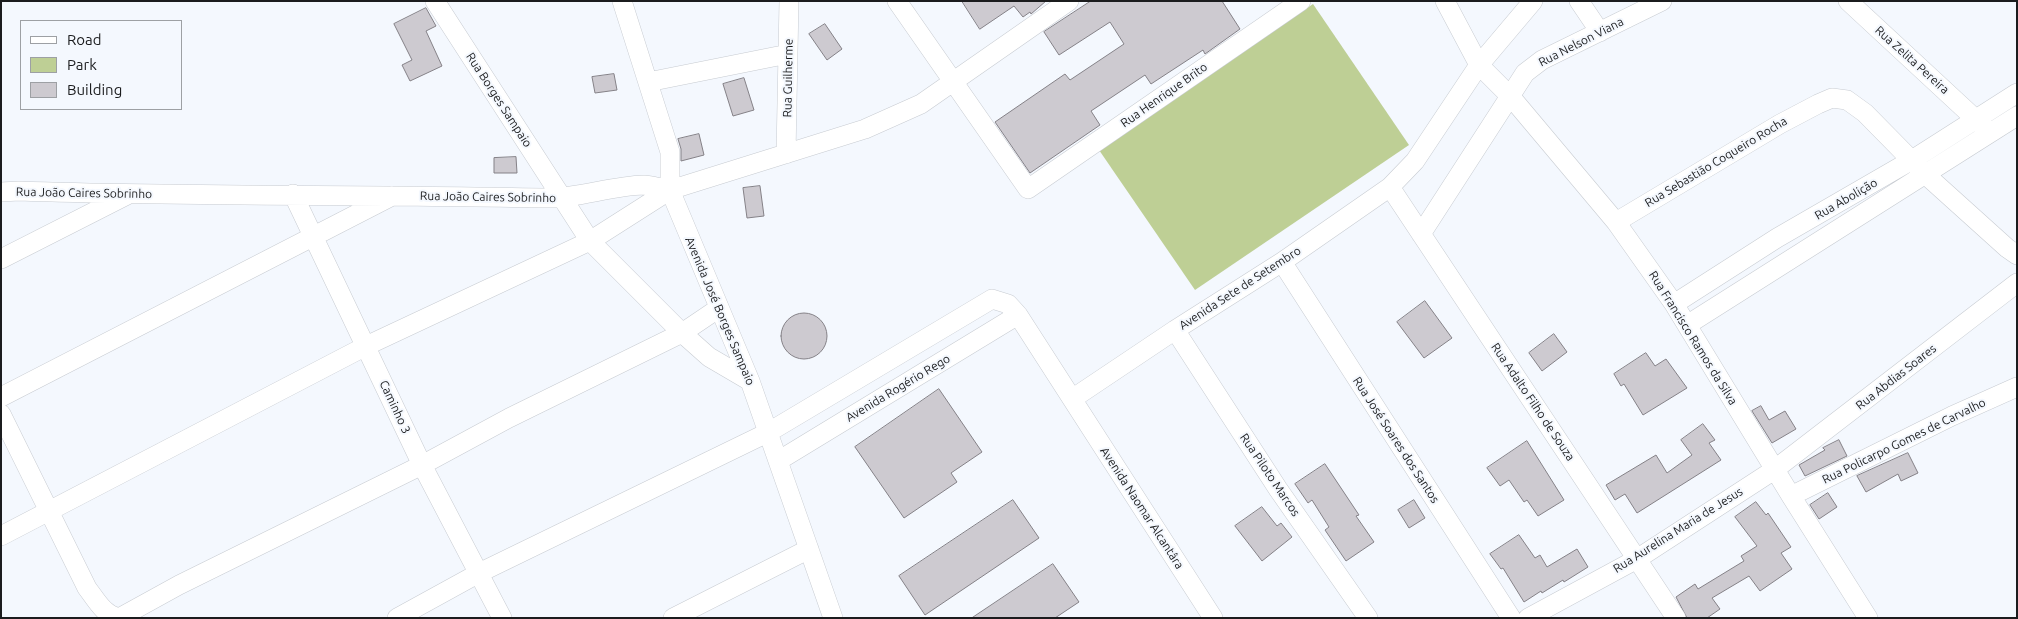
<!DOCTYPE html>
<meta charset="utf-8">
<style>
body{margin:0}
#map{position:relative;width:2018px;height:619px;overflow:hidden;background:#f4f8fe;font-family:Ubuntu,sans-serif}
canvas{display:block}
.frame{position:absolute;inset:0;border:2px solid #1b1c1e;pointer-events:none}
.legend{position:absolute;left:20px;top:20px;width:162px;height:90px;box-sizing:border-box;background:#f4f8fe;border:1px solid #9da0a4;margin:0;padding:6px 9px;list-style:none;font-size:15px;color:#1b1c1e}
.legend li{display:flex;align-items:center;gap:10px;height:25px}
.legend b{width:25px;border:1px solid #9da0a4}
</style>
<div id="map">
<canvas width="2018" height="619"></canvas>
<div class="frame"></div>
<ul class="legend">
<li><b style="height:6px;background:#fff"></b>Road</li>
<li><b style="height:14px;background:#becf95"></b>Park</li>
<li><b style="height:14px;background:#cdcad0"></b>Building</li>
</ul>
</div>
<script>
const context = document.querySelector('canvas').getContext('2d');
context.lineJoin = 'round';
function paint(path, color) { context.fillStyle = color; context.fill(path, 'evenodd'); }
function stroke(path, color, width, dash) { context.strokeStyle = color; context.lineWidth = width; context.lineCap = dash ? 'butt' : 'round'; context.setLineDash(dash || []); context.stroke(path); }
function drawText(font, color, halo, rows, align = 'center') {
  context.font = font + ' Ubuntu,sans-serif'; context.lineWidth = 4; context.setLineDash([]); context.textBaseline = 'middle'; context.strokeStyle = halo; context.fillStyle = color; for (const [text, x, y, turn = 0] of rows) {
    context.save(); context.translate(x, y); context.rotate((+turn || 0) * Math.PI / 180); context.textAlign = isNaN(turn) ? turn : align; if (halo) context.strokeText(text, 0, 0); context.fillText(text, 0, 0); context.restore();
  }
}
const green = new Path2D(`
 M1313,4L1409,145L1195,290L1099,150Z`);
const building = new Path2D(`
 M962,1H1046L1031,14L1030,12L1023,17L1014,6L980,29Z
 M1091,1H1222L1240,29L1205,54L1203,50L1151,84L1145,75L1091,111L1100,125L1030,173L995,122L1065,74L1070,80L1124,44L1110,22L1059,55L1044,32Z
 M426,8L436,26L426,31L442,66L410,81L402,65L412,60L394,24Z
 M825,24L842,49L827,60L809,34Z
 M614,74L617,90L595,93L592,77Z
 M744,78L754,110L733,116L723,84Z
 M699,134L704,155L681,161V149L678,139Z
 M516,157L517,173H494V158Z
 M760,186L764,216L747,218L743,188Z
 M1425,301L1452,338L1424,358L1397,322Z
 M781 336a23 23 0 1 1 46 0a23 23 0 1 1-46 0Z
 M1554,334L1567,352L1542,371L1529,353Z
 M1646,353L1655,366L1666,359L1687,388L1643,415L1624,384L1621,386L1614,374Z
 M939,389L982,452L951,473L957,482L904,518L855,447Z
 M1761,406L1769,420L1785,411L1796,429L1772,443L1752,411Z
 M1703,424L1715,440L1709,443L1721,460L1637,513L1625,494L1615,500L1606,485L1656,455L1667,473L1692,455L1681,440Z
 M1839,440L1847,456L1805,476L1799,465L1825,450L1823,448Z
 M1527,441L1564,500L1538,516L1527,500L1524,502L1509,480L1500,486L1487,468Z
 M1908,453L1918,473L1901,481L1898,474L1866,492L1857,476Z
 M1325,464L1359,515L1356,516L1374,542L1346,561L1325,530L1329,527L1312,500L1308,503L1295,484Z
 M1828,493L1837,507L1819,519L1810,505Z
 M1013,500L1039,538L925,615L899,576Z
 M1414,500L1425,518L1409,528L1398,510Z
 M1756,502L1766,515L1768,513L1791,547L1781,553L1792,569L1760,591L1749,576L1712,598L1720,609L1707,618H1687L1676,597L1695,584L1698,589L1744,561L1741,556L1757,546L1735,517Z
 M1262,507L1277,526L1281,523L1292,537L1262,561L1235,526Z
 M1519,535L1535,558L1540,555L1547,567L1577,549L1588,567L1564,582L1563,580L1542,593L1541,591L1524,602L1503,568L1501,569L1490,554Z
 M1053,564L1079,602L1055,618H972Z`);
const street = new Path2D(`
 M435,1L590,241L682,333L709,357L750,381
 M622,1L670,152V190L750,381L833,618
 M897,1L1028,189L1301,1
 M1445,1L1479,65L1511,97L1616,222L1674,304L1791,496L1868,618
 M1579,1L1600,32
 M1848,1L1984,127
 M648,82L788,54
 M786,154L789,1
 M1390,187L1676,618
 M1,192L19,191C194,197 368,194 543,198C577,199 609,186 644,185C652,185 661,189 670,190L865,129L921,104L1069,1
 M293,194L422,465L502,618
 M1616,222L1780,124L1818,104L1832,98L1847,100L1865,113L1926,175L2007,248L2017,255
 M1421,234L1525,73L1542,60L1662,1
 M1,259L127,195
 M1282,262L1511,618
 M1674,304L1777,238L1912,160L2017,93
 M1687,325L2017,116
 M1175,330L1278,489L1368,618
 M1,397L392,196
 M1072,399L1175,330L1282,262L1390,187L1415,161L1479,65L1533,1
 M1,414L87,588C97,601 103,614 119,618L179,585L422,465L509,418L682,333L719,308
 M778,461L1018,315
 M1791,496L1952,416L2017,387
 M1,536L366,346L590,241L670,190
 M397,618L479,573L769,432L992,299L1008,304L1018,315L1213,618
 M673,618L809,549
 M1528,618L1637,559L1774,470L2017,283`);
const streetNames = [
 ["Rua Nelson Viana",1581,42,-27],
 ["Rua Zelita Pereira",1912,60,42],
 ["Rua Guilherme",788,78,-89],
 ["Rua Henrique Brito",1164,95,-35],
 ["Rua Borges Sampaio",499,100,57],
 ["Rua Sebastião Coqueiro Rocha",1716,162,-31],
 ["Rua João Caires Sobrinho",84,193,1],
 ["Rua João Caires Sobrinho",488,197,1],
 ["Rua Abolição",1846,199,-30],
 ["Avenida Sete de Setembro",1240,288,-33],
 ["Avenida José Borges Sampaio",720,311,67],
 ["Rua Francisco Ramos da Silva",1693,338,58],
 ["Rua Abdias Soares",1896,377,-38],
 ["Avenida Rogério Rego",898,388,-31],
 ["Rua Adalto Filho de Souza",1533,402,56],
 ["Caminho 3",395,407,65],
 ["Rua José Soares dos Santos",1396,440,57],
 ["Rua Policarpo Gomes de Carvalho",1904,441,-26],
 ["Rua Piloto Marcos",1270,475,56],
 ["Avenida Naomar Alcantâra",1142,508,57],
 ["Rua Aurelina Maria de Jesus",1678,530,-32]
];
paint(green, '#becf95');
paint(building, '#cdcad0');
stroke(building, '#848187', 1);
stroke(street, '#c7cbd1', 20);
stroke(street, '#fff', 19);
drawText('12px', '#1b1c1e', '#f4f8fe', streetNames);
</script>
